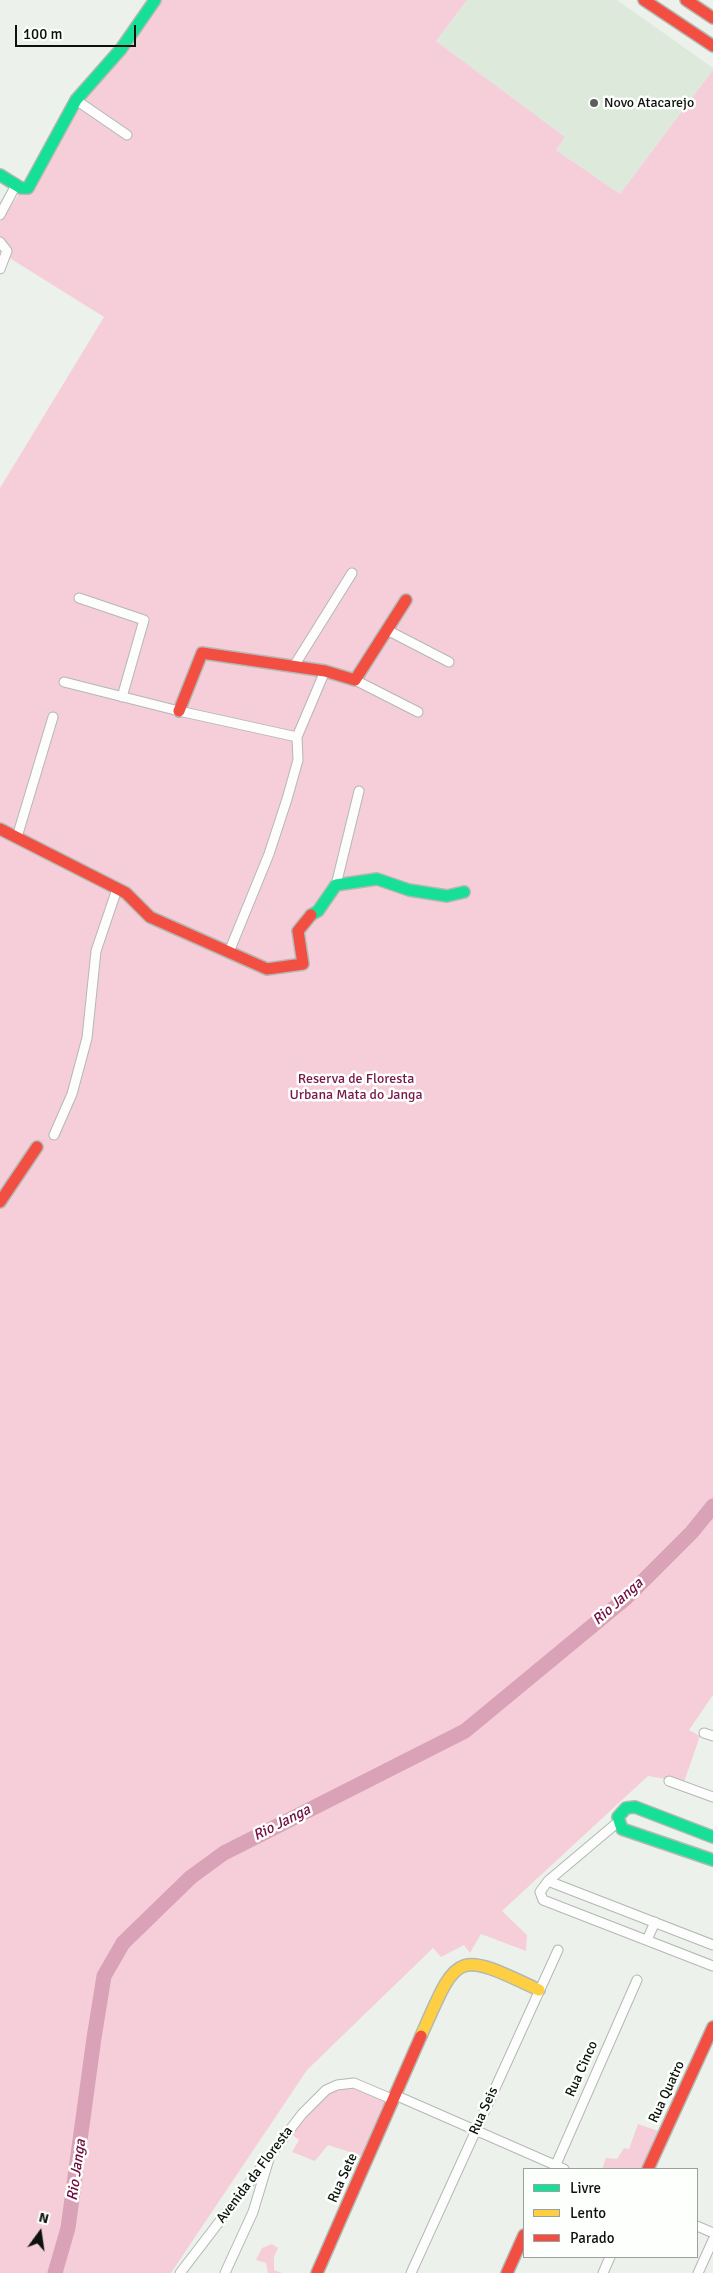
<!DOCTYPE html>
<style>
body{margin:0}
#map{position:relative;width:713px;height:2273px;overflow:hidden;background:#ecf2eb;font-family:Signika,sans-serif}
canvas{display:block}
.legend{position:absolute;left:523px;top:2168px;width:175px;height:90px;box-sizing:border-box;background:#fcfffc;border:1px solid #9da09c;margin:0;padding:6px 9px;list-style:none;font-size:15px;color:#0e120d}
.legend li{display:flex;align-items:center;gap:10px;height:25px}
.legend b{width:25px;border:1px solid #9da09c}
.north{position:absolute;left:15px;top:2208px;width:50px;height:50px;-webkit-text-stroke:4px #fcfffc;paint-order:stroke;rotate:14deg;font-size:14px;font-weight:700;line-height:20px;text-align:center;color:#0e120d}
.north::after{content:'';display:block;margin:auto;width:18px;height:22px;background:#0e120d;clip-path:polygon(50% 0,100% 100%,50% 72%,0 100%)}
.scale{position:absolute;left:15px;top:25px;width:121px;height:22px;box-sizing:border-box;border:2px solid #0e120d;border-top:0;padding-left:6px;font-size:15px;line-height:18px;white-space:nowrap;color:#0e120d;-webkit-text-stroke:4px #fcfffc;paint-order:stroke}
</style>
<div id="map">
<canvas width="713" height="2273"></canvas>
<ul class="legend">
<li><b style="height:6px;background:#16e098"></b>Livre</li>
<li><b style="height:6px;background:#ffcf43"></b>Lento</li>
<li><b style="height:6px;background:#f24e42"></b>Parado</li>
</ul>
<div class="north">N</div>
<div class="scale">100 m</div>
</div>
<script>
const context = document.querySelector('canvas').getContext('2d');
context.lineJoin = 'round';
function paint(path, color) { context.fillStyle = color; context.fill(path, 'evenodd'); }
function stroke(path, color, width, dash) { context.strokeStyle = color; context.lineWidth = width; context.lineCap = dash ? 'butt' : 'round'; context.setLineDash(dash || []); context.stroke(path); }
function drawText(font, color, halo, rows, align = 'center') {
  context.font = font + ' Signika,sans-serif'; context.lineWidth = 5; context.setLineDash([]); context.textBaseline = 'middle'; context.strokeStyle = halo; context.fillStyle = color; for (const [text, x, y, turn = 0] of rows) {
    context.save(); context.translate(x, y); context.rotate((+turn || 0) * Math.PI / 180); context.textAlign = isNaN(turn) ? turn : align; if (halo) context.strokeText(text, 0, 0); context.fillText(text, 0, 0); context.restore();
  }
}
const built = new Path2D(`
 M467,0H617L713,68V70L620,194L556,150L565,137L436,41Z`);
const green = new Path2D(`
 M161,0H467L436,41L565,137L556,150L620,194L713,70V1695L689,1730L700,1736L684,1782L648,1776L502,1911L527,1935L526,1951L481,1934L470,1953L464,1945L441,1957L433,1948L307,2070L171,2273H0V488L104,317L0,252V222L77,107Z
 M351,2087L388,2102L362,2156L328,2145L315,2161L292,2152L299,2140L291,2134C308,2112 320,2090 351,2087Z
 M638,2124L661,2132L643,2169H602L606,2158L617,2159L624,2148L629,2149Z
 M272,2244L278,2248L274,2257V2270L282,2273H268L266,2263L256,2260L262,2248Z`);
const river = new Path2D(`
 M55,2273L68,2228L94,2038L104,1976L123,1943L191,1877L224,1853L465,1731L626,1598L692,1532L713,1506`);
const street = new Path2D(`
 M76,100L127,135
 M0,215L16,185
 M0,242L7,251L0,269
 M79,598L144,620L122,697
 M387,630L449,662
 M294,666L352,573
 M355,680L418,712
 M64,682L179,711L297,737
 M17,837L53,717
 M336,885L359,791
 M229,952L269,854L287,799L298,760L297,737L325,671
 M54,1135L72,1094L87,1038L96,951L117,889
 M704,1733L713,1736
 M669,1781L713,1797
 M618,1822L548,1881L540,1892L543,1900L713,1966
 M548,1881L713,1945
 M647,1940L655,1922
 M395,2095L564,2169
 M554,2169L637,1980
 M697,2226L713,2233
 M180,2273L302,2114L326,2090L337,2085L354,2083L394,2100
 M225,2273L253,2212L269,2159
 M411,2273L558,1950
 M603,2273L610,2257
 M698,2273L713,2240`);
const fast = new Path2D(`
 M0,175L21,188H28L76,100L121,49L155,0
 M311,915L318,911L336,885L377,879L409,890L447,896L464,892
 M713,1837L635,1807L626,1808L618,1817L622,1829L713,1860`);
const slow = new Path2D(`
 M421,2036C458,1952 455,1950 539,1990`);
const jam = new Path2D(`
 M644,0L713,46
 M686,0L713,18
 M179,711L202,653L325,671L355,680L406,600
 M0,829L126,893L150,917L267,969L303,964L298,931L311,915
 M0,1202L37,1147
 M648,2169L713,2027
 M317,2273L421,2036
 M507,2273L524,2235`);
const markers = [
 [594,103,5,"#5c605b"]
];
const poiNames = [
 ["Novo Atacarejo",604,103]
];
const parkNames = [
 ["Reserva de Floresta",356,1079],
 ["Urbana Mata do Janga",356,1095]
];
const streetNames = [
 ["Rua Cinco",582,2069,-66],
 ["Rua Quatro",667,2092,-65],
 ["Rua Seis",484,2111,-66],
 ["Avenida da Floresta",255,2175,-53],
 ["Rua Sete",343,2178,-66]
];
const waterNames = [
 ["Rio Janga",618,1602,-42],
 ["Rio Janga",282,1823,-27],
 ["Rio Janga",77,2170,-82]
];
paint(built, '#dde9db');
paint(green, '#f5ceda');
stroke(river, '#daa2b6', 15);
stroke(street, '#b3b8b3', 11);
stroke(fast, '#b3b8b3', 14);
stroke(slow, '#b3b8b3', 14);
stroke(jam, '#b3b8b3', 14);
stroke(street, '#fcfdfc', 9);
stroke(fast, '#16e098', 11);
stroke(slow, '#ffcf43', 11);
stroke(jam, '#f24e42', 11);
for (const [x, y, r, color] of markers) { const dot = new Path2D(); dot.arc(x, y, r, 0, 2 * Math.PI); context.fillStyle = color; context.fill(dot); stroke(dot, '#fcfffc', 2); }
drawText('14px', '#0e120d', '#fcfffc', poiNames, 'left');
drawText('14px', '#7a1649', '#fcfffc', parkNames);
drawText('14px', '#0e120d', '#fcfffc', streetNames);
drawText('italic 15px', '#730d44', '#fcfffc', waterNames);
</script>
